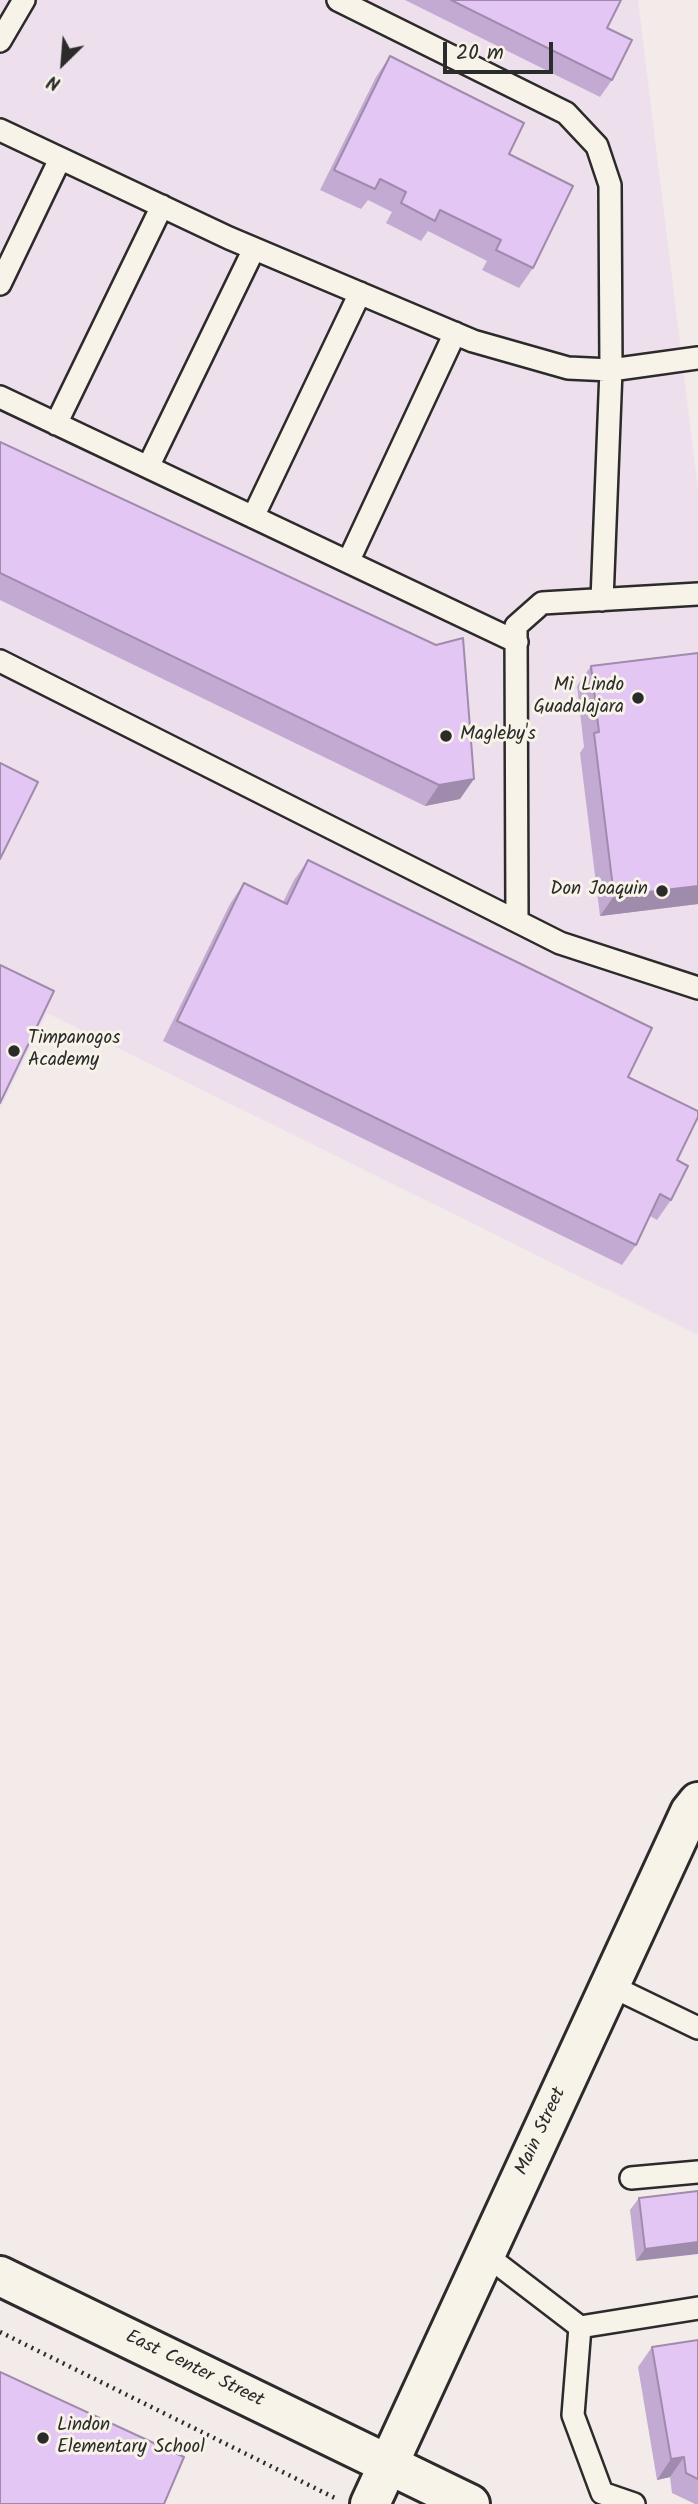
<!DOCTYPE html>
<style>
body{margin:0}
#map{position:relative;width:698px;height:2504px;overflow:hidden;background:#f3eaea;font-family:Kalam,sans-serif}
canvas{display:block}
.north{position:absolute;left:28px;top:28px;width:70px;height:70px;-webkit-text-stroke:5px #f7f3e8;paint-order:stroke;rotate:205deg;font-size:19px;font-weight:700;line-height:28px;text-align:center;color:#2b2b2b}
.north::after{content:'';display:block;margin:auto;width:24px;height:32px;background:#2b2b2b;clip-path:polygon(50% 0,100% 100%,50% 72%,0 100%)}
.scale{position:absolute;left:443px;top:42px;width:110px;height:32px;box-sizing:border-box;border:4px solid #2b2b2b;border-top:0;padding-left:9px;font-size:21px;line-height:24px;white-space:nowrap;color:#2b2b2b;-webkit-text-stroke:5px #f7f3e8;paint-order:stroke}
</style>
<div id="map">
<canvas width="698" height="2504"></canvas>
<div class="north">N</div>
<div class="scale">20 m</div>
</div>
<script>
const context = document.querySelector('canvas').getContext('2d');
context.lineJoin = 'round';
function paint(path, color) { context.fillStyle = color; context.fill(path, 'evenodd'); }
function stroke(path, color, width, dash) { context.strokeStyle = color; context.lineWidth = width; context.lineCap = dash ? 'butt' : 'round'; context.setLineDash(dash || []); context.stroke(path); }
function drawText(font, color, halo, rows, align = 'center') {
  context.font = font + ' Kalam,sans-serif'; context.lineWidth = 6; context.setLineDash([]); context.textBaseline = 'middle'; context.strokeStyle = halo; context.fillStyle = color; for (const [text, x, y, turn = 0] of rows) {
    context.save(); context.translate(x, y); context.rotate((+turn || 0) * Math.PI / 180); context.textAlign = isNaN(turn) ? turn : align; if (halo) context.strokeText(text, 0, 0); context.fillText(text, 0, 0); context.restore();
  }
}
const built = new Path2D(`
 M0,0H638L698,490V1335L47,1013L0,1109Z`);
const path = new Path2D(`
 M0,2332L335,2498`);
const lane = new Path2D(`
 M338,0L566,113L597,146L610,185L611,370L698,358
 M0,41L24,0
 M0,130L229,238L473,341L568,368L611,370L602,600
 M0,284L60,159
 M0,397L517,642
 M56,424L162,206
 M148,467L254,249
 M253,517L360,293
 M348,562L455,333
 M0,661L560,943L698,988
 M517,920L516,626L542,603L698,594
 M609,1985L698,2028
 M631,2178L698,2172
 M486,2255L580,2327L698,2308
 M580,2327L573,2415L602,2493L634,2504`);
const secondary = new Path2D(`
 M0,2276L470,2504
 M370,2504L690,1812L698,1802`);
const wall = new Path2D(`
 M405,0H621L607,28L612,80L600,97Z
 M390,56L509,154L533,268L519,288L482,270L487,261L428,231L421,241L386,223L392,212L368,200L361,209L320,190L376,77Z
 M0,442L460,799L425,806L0,600Z
 M698,653V904L600,916L580,753L584,747L577,686L591,666Z
 M308,860L628,1077L677,1160L671,1200L657,1220L650,1216L636,1245L622,1265L163,1041L230,904L244,883L283,902L294,880Z
 M698,2191L636,2261L630,2210L639,2198Z
 M698,2340V2504H695L672,2493L670,2477L657,2480L638,2367L652,2347Z`);
const shadedWall = new Path2D(`
 M474,779L460,799L425,806L439,785Z
 M698,886V904L600,916L614,896Z
 M698,2242V2254L636,2261L645,2249Z
 M684,2457L670,2477L657,2480L671,2459Z`);
const building = new Path2D(`
 M451,0H621L607,28L632,40L612,80Z
 M390,56L524,123L509,154L573,186L533,268L496,250L501,240L440,210L435,221L401,203L406,192L380,179L375,189L334,170Z
 M0,442L436,645L463,638L474,779L439,785L0,573Z
 M698,653V886L614,896L594,733L599,732L591,666Z
 M0,763L38,782L0,859Z
 M308,860L652,1028L628,1077L698,1111V1117L677,1160L688,1166L671,1200L660,1194L636,1245L177,1021L244,883L287,904Z
 M0,965L54,991L0,1103Z
 M698,2191V2242L645,2249L639,2198Z
 M698,2340V2479L686,2473L684,2457L671,2459L652,2347Z
 M0,2372L184,2457L164,2504H0Z`);
const markers = [
 [638,698,7,"#2b2b2b"],
 [446,736,7,"#2b2b2b"],
 [662,891,7,"#2b2b2b"],
 [14,1051,7,"#2b2b2b"],
 [43,2438,7,"#2b2b2b"]
];
const poiNames = [
 ["Mi Lindo",624,687,"right"],
 ["Guadalajara",624,709,"right"],
 ["Magleby's",460,736],
 ["Don Joaquin",648,891,"right"],
 ["Timpanogos",28,1040],
 ["Academy",28,1062],
 ["Lindon",57,2427],
 ["Elementary School",57,2449]
];
const streetNames = [
 ["Main Street",542,2132,-65],
 ["East Center Street",194,2370,26]
];
paint(built, '#eedfed');
stroke(lane, '#2b2b2b', 26);
stroke(secondary, '#2b2b2b', 44);
stroke(path, '#2b2b2b', 4.5, [2, 5]);
stroke(lane, '#f7f3e8', 21);
stroke(secondary, '#f7f3e8', 38);
paint(wall, '#c3aad2');
paint(shadedWall, '#9f8bab');
paint(building, '#e3c6f4');
stroke(building, '#9f8bab', 2);
for (const [x, y, r, color] of markers) { const dot = new Path2D(); dot.arc(x, y, r, 0, 2 * Math.PI); context.fillStyle = color; context.fill(dot); stroke(dot, '#f7f3e8', 2.5); }
drawText('19px', '#2b2b2b', '#f7f3e8', poiNames, 'left');
drawText('19px', '#2b2b2b', '#f7f3e8', streetNames);
</script>
